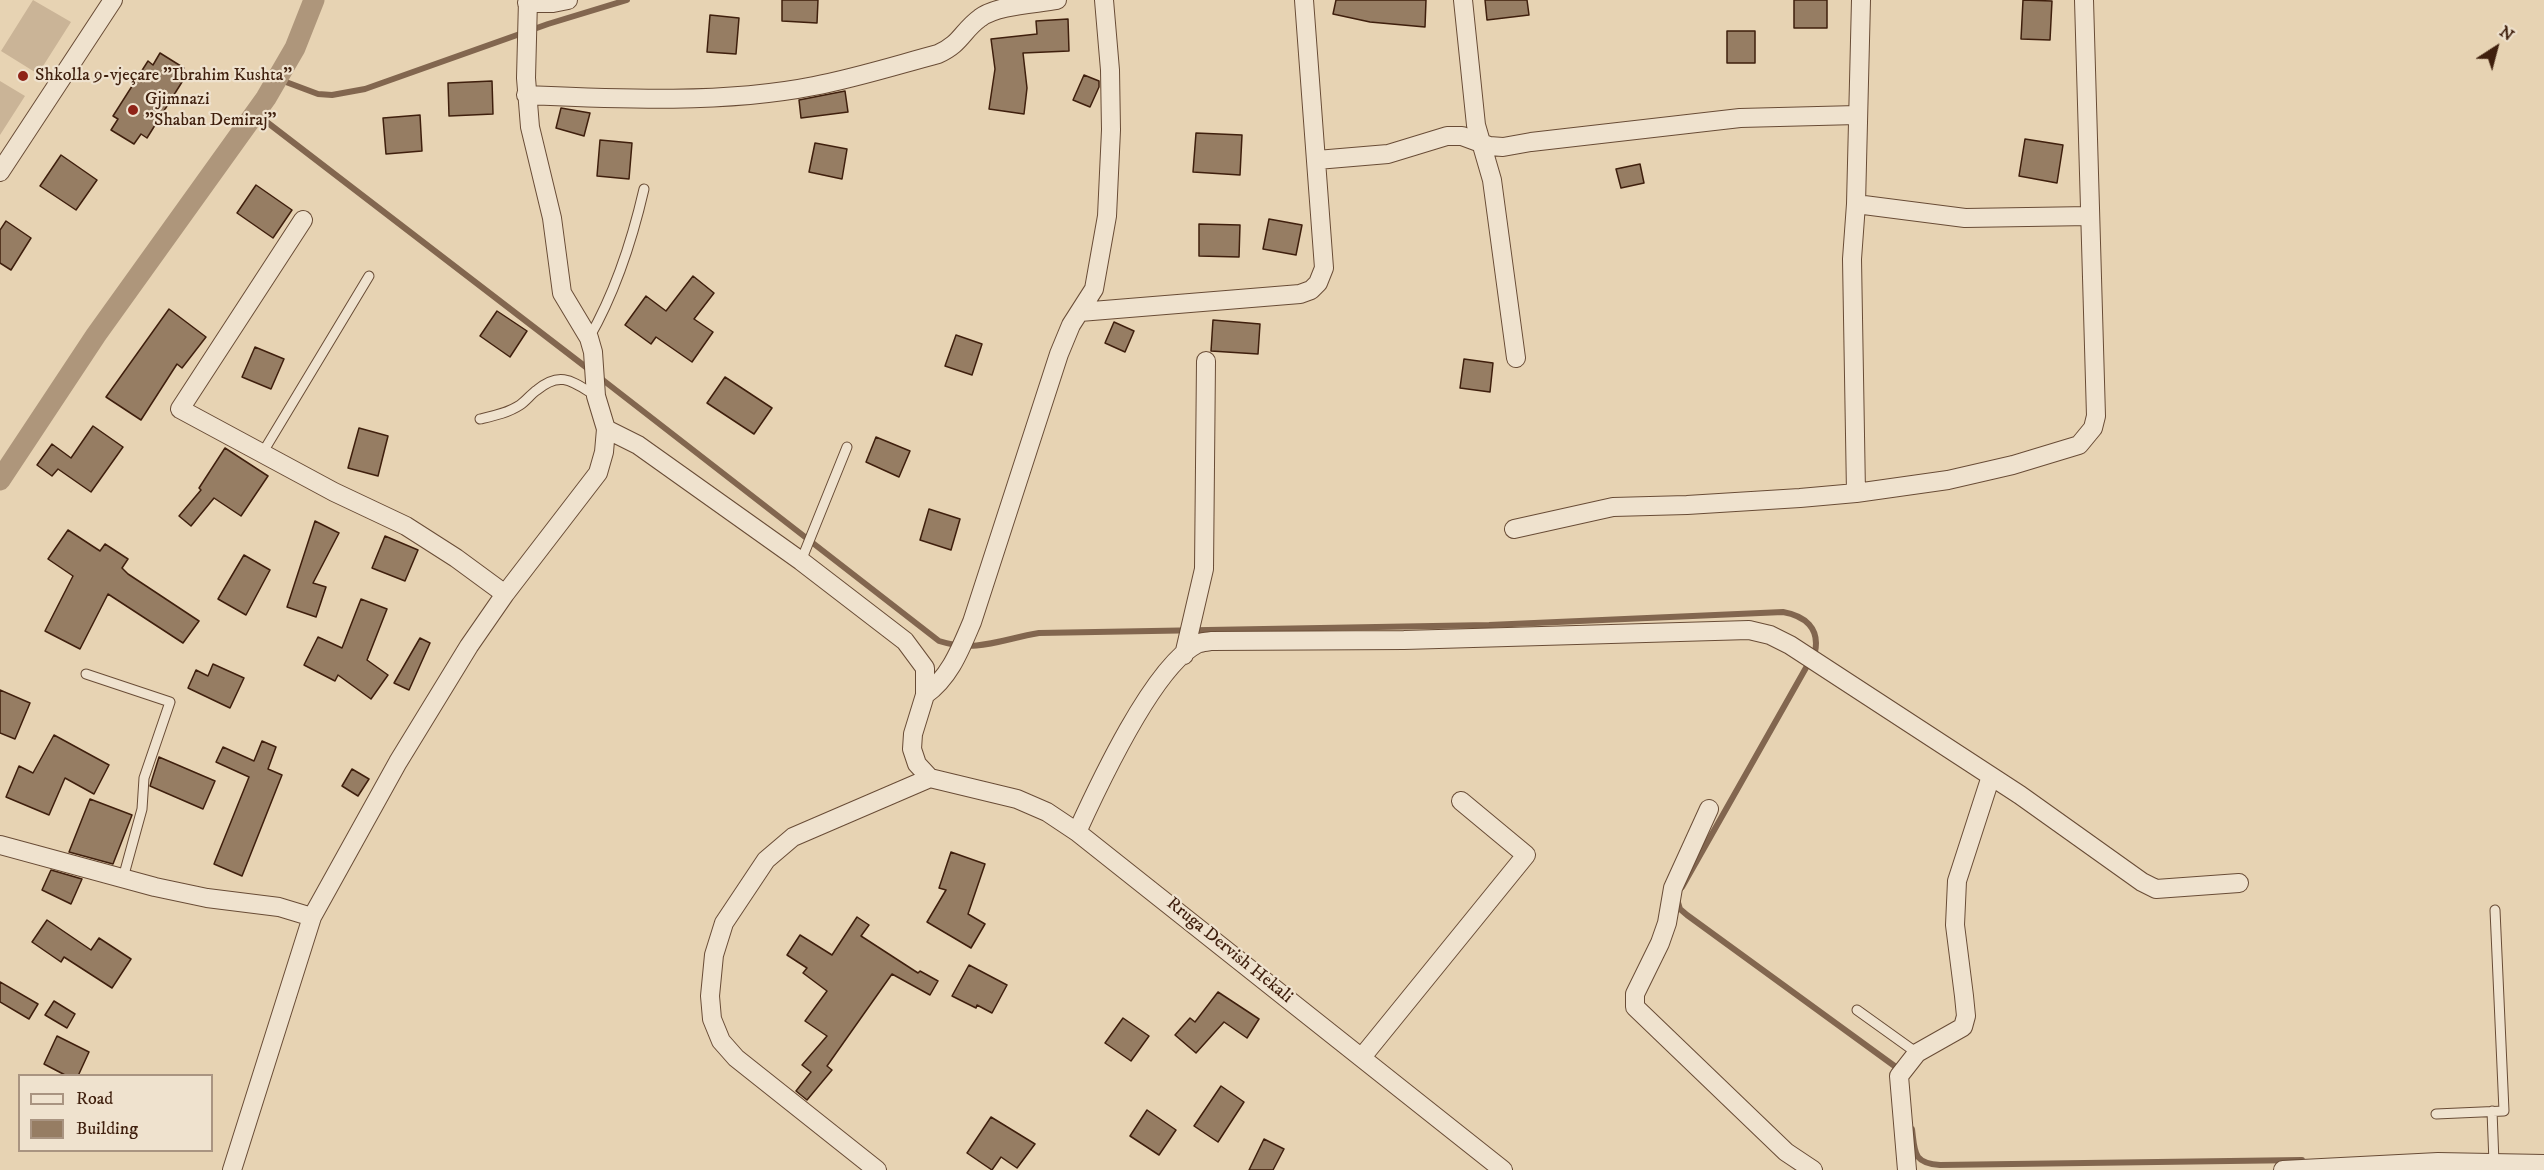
<!DOCTYPE html>
<meta charset="utf-8">
<style>
body{margin:0}
#map{position:relative;width:2544px;height:1170px;overflow:hidden;background:#e7d3b3;font-family:"IM FELL DW Pica",serif}
canvas{display:block}
.legend{position:absolute;left:18px;top:1074px;width:195px;height:78px;box-sizing:border-box;background:#efe2ce;border:2px solid #a99481;margin:0;padding:8px 10px;list-style:none;font-size:18px;color:#3f1f0d}
.legend li{display:flex;align-items:center;gap:12px;height:30px}
.legend b{width:30px;border:2px solid #a99481}
.north{position:absolute;left:2466px;top:18px;width:60px;height:60px;-webkit-text-stroke:4px #efe2ce;paint-order:stroke;rotate:36deg;font-size:16px;font-weight:700;line-height:24px;text-align:center;color:#3f1f0d}
.north::after{content:'';display:block;margin:auto;width:21px;height:27px;background:#3f1f0d;clip-path:polygon(50% 0,100% 100%,50% 72%,0 100%)}
</style>
<div id="map">
<canvas width="2544" height="1170"></canvas>
<ul class="legend">
<li><b style="height:8px;background:#efe2ce"></b>Road</li>
<li><b style="height:16px;background:#967d63"></b>Building</li>
</ul>
<div class="north">N</div>
</div>
<script>
const context = document.querySelector('canvas').getContext('2d');
context.lineJoin = 'round';
function paint(path, color) { context.fillStyle = color; context.fill(path, 'evenodd'); }
function stroke(path, color, width, dash) { context.strokeStyle = color; context.lineWidth = width; context.lineCap = dash ? 'butt' : 'round'; context.setLineDash(dash || []); context.stroke(path); }
function drawText(font, color, halo, rows, align = 'center') {
  context.font = font + ' "IM FELL DW Pica",serif'; context.lineWidth = 4.5; context.setLineDash([]); context.textBaseline = 'middle'; context.strokeStyle = halo; context.fillStyle = color; for (const [text, x, y, turn = 0] of rows) {
    context.save(); context.translate(x, y); context.rotate((+turn || 0) * Math.PI / 180); context.textAlign = isNaN(turn) ? turn : align; if (halo) context.strokeText(text, 0, 0); context.fillText(text, 0, 0); context.restore();
  }
}
const green = new Path2D(`
 M33,0L71,22L38,74L1,51Z
 M0,81L25,96L0,135Z`);
const stream = new Path2D(`
 M278,79L318,94L332,95L365,89L548,24L627,0
 M255,113L591,371
 M599,377L939,641C977,653 1002,639 1039,633L1489,625L1783,612C1805,616 1820,628 1815,652
 M1682,887L1807,666
 M1677,899L1680,909L1687,915L1900,1070
 M1912,1129C1915,1153 1913,1163 1940,1165L2302,1160`);
const canal = new Path2D(`
 M0,480L96,335L266,98L295,48L314,0`);
const building = new Path2D(`
 M782,0H818L817,23L782,21Z
 M1336,0H1426L1425,27L1370,22L1333,14Z
 M1485,0H1527L1529,15L1487,20Z
 M1794,0H1827V28H1794Z
 M2023,0L2052,1L2050,40L2021,39Z
 M710,15L739,18L736,54L707,52Z
 M1068,19L1069,51L1023,53L1027,88L1024,114L989,109L995,69L991,39L1037,34L1036,21Z
 M1727,31H1755V63H1727Z
 M160,53L184,68L177,79L182,82L147,138L141,134L134,144L111,130L118,119L113,116L148,61L153,65Z
 M1084,75L1099,81V87L1090,107L1073,100Z
 M492,81L493,114L449,116L448,83Z
 M845,91L848,112L801,118L799,100Z
 M561,108L590,113L584,136L556,128Z
 M420,115L422,151L386,154L383,118Z
 M1196,133L1242,135L1240,175L1193,172Z
 M2025,139L2063,145L2057,183L2019,176Z
 M600,140L632,143L629,179L597,176Z
 M815,143L847,149L842,179L809,172Z
 M61,155L97,180L76,210L40,186Z
 M1640,164L1644,183L1621,188L1616,169Z
 M256,185L292,210L273,238L237,213Z
 M1269,219L1302,225L1296,255L1263,249Z
 M6,221L31,238L11,270L0,263V230Z
 M1199,224L1240,225L1239,257L1199,256Z
 M693,276L714,293L694,319L713,332L692,362L656,337L651,344L625,325L646,296L666,311Z
 M169,309L206,337L182,368L177,364L141,420L106,397Z
 M497,311L527,331L510,357L480,336Z
 M1213,320L1260,324L1258,354L1211,351Z
 M1114,322L1134,331L1125,352L1105,343Z
 M956,335L982,344L972,375L945,366Z
 M255,347L284,359L271,389L242,377Z
 M1464,359L1493,363L1490,392L1460,388Z
 M725,377L772,408L754,434L707,403Z
 M93,426L123,447L91,492L58,469L52,476L37,465L52,444L71,458Z
 M359,428L388,436L378,476L348,468Z
 M876,437L910,451L899,477L866,462Z
 M225,448L268,476L241,516L214,498L191,526L179,516L201,490L199,488Z
 M929,509L960,519L951,550L920,540Z
 M315,521L339,533L313,583L326,587L316,617L287,607Z
 M68,530L100,551L105,544L128,559L122,568L128,574L199,621L183,643L108,594L80,649L45,631L73,576L48,559Z
 M385,536L418,550L405,581L372,568Z
 M244,555L270,570L246,615L218,599Z
 M361,599L387,609L367,660L388,675L371,699L338,675L335,681L304,665L318,637L342,648Z
 M420,638L430,643L409,690L394,683Z
 M213,664L244,678L230,708L188,688L196,670L208,676Z
 M0,690L30,703L15,739L0,733Z
 M54,735L109,765L94,794L65,778L49,815L6,797L19,766L33,773Z
 M262,741L276,747L268,769L282,775L242,876L214,864L249,777L216,762L223,747L254,761Z
 M159,757L215,781L203,809L150,786Z
 M352,769L369,779L358,796L342,786Z
 M90,799L132,815L113,864L69,852Z
 M951,852L985,864L968,914L985,924L971,948L927,922L946,890L939,888Z
 M51,870L82,879L71,904L42,890Z
 M857,917L869,925L861,936L918,973L920,971L938,981L930,995L892,974L827,1066L832,1070L807,1100L796,1091L811,1072L802,1065L827,1036L805,1021L827,991L803,973L807,968L787,955L800,935L832,955Z
 M47,920L91,950L99,938L131,959L112,988L64,957L61,962L32,942Z
 M969,965L1007,985L992,1013L977,1005L976,1008L952,996Z
 M0,982L38,1004L29,1019L0,1002Z
 M1218,992L1259,1019L1247,1038L1224,1022L1196,1053L1175,1035L1190,1018L1195,1022Z
 M54,1001L75,1014L67,1028L45,1015Z
 M1123,1018L1149,1036L1131,1061L1105,1043Z
 M57,1036L89,1052L78,1076H67L44,1064Z
 M1221,1086L1244,1102L1218,1142L1194,1126Z
 M1147,1110L1176,1130L1159,1155L1130,1136Z
 M991,1117L1035,1144L1017,1168L1001,1157L992,1170L967,1153Z
 M1264,1139L1284,1149L1273,1170H1249Z`);
const service = new Path2D(`
 M589,338C616,291 632,241 644,189
 M480,419C493,416 508,413 520,405C526,401 531,394 537,390C561,370 573,382 596,396
 M263,452L369,276
 M801,561L847,447
 M86,674L170,702L144,778L142,809L123,878
 M1857,1010L1917,1053
 M2492,1111L2494,1163
 M2436,1114L2504,1111L2495,910`);
const minor = new Path2D(`
 M1463,0L1476,125L1492,180L1516,358
 M527,3H553L568,0
 M526,95C618,99 724,104 814,86C856,78 897,65 938,54C961,44 962,31 980,18C997,5 1036,4 1057,0
 M1317,160L1388,154L1447,136H1462L1489,146L1503,147L1531,142L1740,118L1857,115
 M0,172L113,0
 M1856,204L1965,218L2090,216
 M303,220L180,409L334,492L406,526L456,558L505,594
 M1080,312L1300,294L1311,290L1318,283L1324,268L1304,0
 M606,429L638,445L801,561L905,641L925,668V695L913,734L912,749L917,764L930,778
 M1856,493L1852,259L1856,204L1861,0
 M1514,529L1613,507L1687,505L1800,498L1856,493L1948,480L2013,465L2079,445L2093,428L2096,416L2084,0
 M1184,655L1204,569L1206,361
 M925,695C950,677 960,650 972,622L1059,354L1071,325L1094,289L1107,216L1111,130L1110,70L1104,0
 M930,778L1017,799L1047,812L1077,832L1503,1170
 M1709,809L1673,888L1667,923L1660,943L1635,994V1007L1786,1152L1813,1170
 M1077,832C1098,786 1153,667 1197,644C1201,642 1206,642 1211,641L1404,640L1749,630L1770,635L1790,645L2020,795L2142,882L2156,889L2239,883
 M0,845L155,887L207,898L279,907L312,917
 M1362,1057L1526,855L1461,801
 M232,1170L312,917L398,762L469,646L505,594L598,473L604,452L606,429L596,396L593,352L589,338L562,293L552,218L530,127L526,78L528,0
 M877,1170L736,1058L721,1041L712,1019L710,996L714,955L724,923L766,860L793,837L930,778
 M1907,1170L1899,1076L1917,1053L1963,1027L1966,1016L1964,996L1955,925L1957,881L1991,776
 M2283,1170L2438,1162L2544,1164`);
const markers = [
 [23,76,6,"#8f2418"],
 [133,110,6,"#8f2418"]
];
const poiNames = [
 ["Shkolla 9-vjeçare \"Ibrahim Kushta\"",35,76],
 ["Gjimnazi",145,100],
 ["\"Shaban Demiraj\"",145,121]
];
const streetNames = [
 ["Rruga Dervish Hekali",1229,951,39]
];
paint(green, '#cab497');
stroke(stream, '#82664f', 6);
stroke(canal, '#ae967b', 21);
paint(building, '#967d63');
stroke(building, '#3f1f0d', 1.5);
stroke(service, '#694c36', 11);
stroke(minor, '#694c36', 20);
stroke(service, '#efe2ce', 9);
stroke(minor, '#efe2ce', 18);
for (const [x, y, r, color] of markers) { const dot = new Path2D(); dot.arc(x, y, r, 0, 2 * Math.PI); context.fillStyle = color; context.fill(dot); stroke(dot, '#efe2ce', 2); }
drawText('18px', '#3f1f0d', '#efe2ce', poiNames, 'left');
drawText('18px', '#3f1f0d', '#efe2ce', streetNames);
</script>
